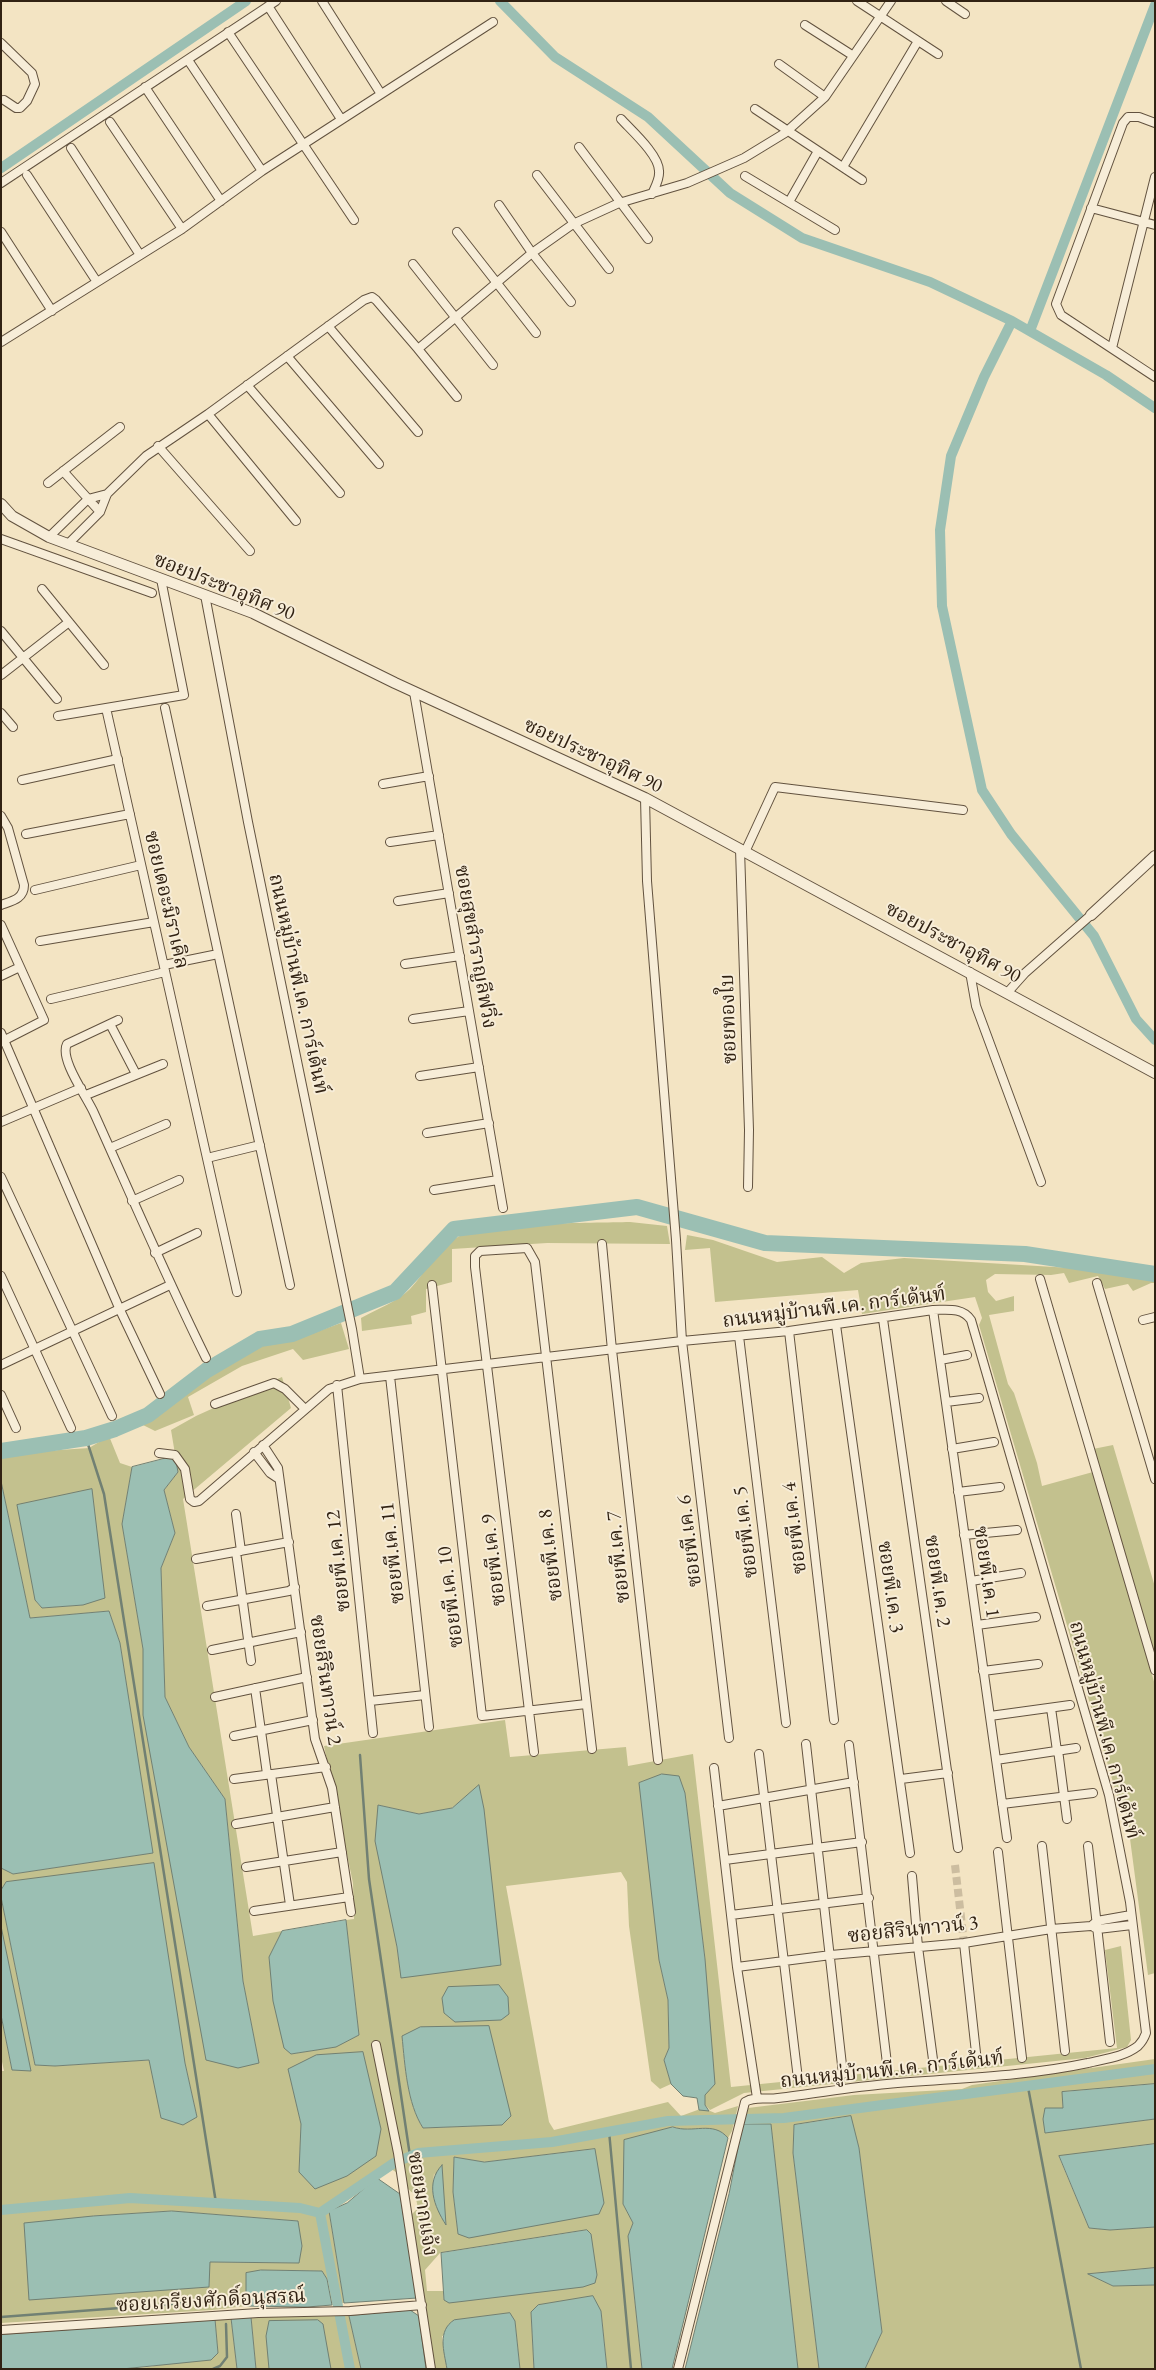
<!DOCTYPE html>
<meta charset="utf-8">
<style>
body{margin:0}
#map{position:relative;width:1156px;height:2370px;overflow:hidden;background:#f3e4c3;font-family:"EB Garamond",serif}
canvas{display:block}
.frame{position:absolute;inset:0;border:2px solid #312213;pointer-events:none}
</style>
<div id="map">
<canvas width="1156" height="2370"></canvas>
<div class="frame"></div>
</div>
<script>
const context = document.querySelector('canvas').getContext('2d');
context.lineJoin = 'round';
function paint(path, color) { context.fillStyle = color; context.fill(path, 'evenodd'); }
function stroke(path, color, width, dash) { context.strokeStyle = color; context.lineWidth = width; context.lineCap = dash ? 'butt' : 'round'; context.setLineDash(dash || []); context.stroke(path); }
function drawText(font, color, halo, rows, align = 'center') {
  context.font = font + ' "EB Garamond","Noto Serif Thai",serif'; context.lineWidth = 4; context.setLineDash([]); context.textBaseline = 'middle'; context.strokeStyle = halo; context.fillStyle = color; for (const [text, x, y, turn = 0] of rows) {
    context.save(); context.translate(x, y); context.rotate((+turn || 0) * Math.PI / 180); context.textAlign = isNaN(turn) ? turn : align; if (halo) context.strokeText(text, 0, 0); context.fillText(text, 0, 0); context.restore();
  }
}
const green = new Path2D(`
 M630,1222L667,1226L670,1244L547,1243L452,1249V1282L426,1289V1312L411,1316L412,1324L362,1331L361,1318C377,1309 397,1302 410,1289C426,1272 436,1250 456,1238C484,1222 593,1223 630,1222Z
 M687,1235L713,1240L777,1262L822,1257L844,1273L861,1263L904,1258L1088,1269L1155,1281V1283H1151L1133,1291L1128,1284L1105,1289L1098,1276L1069,1283L1064,1273L1051,1275L995,1274L986,1280L988,1292L996,1301L1014,1296V1311L989,1315L1008,1384L1014,1393L1037,1463L1042,1486L1093,1472L1155,1685V1973L1148,1975L1127,1816L1117,1796L979,1325L982,1318L975,1297L862,1314L858,1290L715,1302L710,1248L685,1250Z
 M341,1323L349,1349L303,1360L293,1349L242,1366L188,1397L194,1415L155,1431L141,1424L180,1398L226,1360L269,1342L297,1339Z
 M282,1377L291,1408L183,1499L253,1936L282,1931L269,1958L291,2054L335,2047L359,2035L346,1920L354,1919L353,1883L324,1746L505,1720L510,1757L626,1747L628,1766L693,1754L731,2087L1117,2048L1105,1950L1121,1946L1131,2040L1127,2047L1085,2058L744,2093L710,2110L705,2105V1959L685,1793L659,1960L668,2000L669,2048L664,2060L671,2084L660,2089L651,2081L629,1926L627,1882L621,1872L506,1886L549,2122L554,2130L668,2102L681,2116L703,2108L715,2113L738,2106L732,2131L728,2138C712,2120 693,2134 673,2127L623,2204L633,2223L628,2236L642,2369H607L601,2311L531,2312L534,2369H520L515,2321L442,2336L447,2369H434L411,2215L418,2208L415,2194C404,2189 402,2174 391,2169C369,2183 352,2200 329,2212L344,2303L332,2305L327,2279L322,2271L261,2270L246,2299V2306L212,2310L1,2323V2071H4L1,2057V2015L12,2070L1,1926V1897L35,2065L55,2066L150,2060L161,2118L197,2117L185,2063L6,1882L1,1890V1868L13,1874L152,1853L120,1643L109,1611L30,1618L1,1481V1454L89,1448L109,1436L120,1463L132,1467L122,1524L143,1649V1715L259,2063L243,1981L225,1799L189,1747L165,1697L161,1568L175,1533L164,1490L178,1472L171,1430L196,1416ZM35,1600L83,1605L42,1608ZM479,1786L400,1970L378,1805L419,1814L452,1808ZM402,2036L502,2125L423,2128C407,2103 405,2066 402,2036ZM289,2069L381,2129L299,2172L301,2124ZM595,2149L458,2234L453,2192L454,2157L484,2162ZM434,2173L446,2223C435,2209 432,2192 434,2173ZM172,2211L298,2221L299,2263L209,2262L208,2287L93,2216ZM587,2230L444,2300L443,2291H427L425,2270L440,2253Z
 M1113,1445L1155,1587V1657L1093,1449Z
 M1155,2059V2084L1062,2092L1063,2108L1045,2133L1155,2119V2144L1059,2157L1089,2228L1110,2230L1155,2227V2268L1089,2274L1113,2286L1155,2285V2369H865L882,2332L859,2148L850,2116L794,2125L793,2153L819,2369H798L771,2125L743,2124L748,2108L854,2095L962,2089L972,2085Z
 M349,2316L361,2369H256L251,2317Z
 M231,2318L237,2369H122L149,2367L218,2353L215,2319Z`);
const water = new Path2D(`
 M175,1456L178,1472L164,1490L175,1533L161,1568L165,1697L189,1747L225,1799L243,1981L259,2063L238,2068L206,2060L143,1715V1649L122,1524L132,1467Z
 M1,1481L30,1618L109,1611L120,1643L153,1853L13,1874L1,1868Z
 M92,1489L105,1598L83,1605L42,1608L35,1600L17,1505Z
 M662,1774L679,1776L685,1793L705,1959L715,2084L705,2095V2105L709,2111L699,2110L697,2098L683,2096L671,2084L664,2060L669,2048L668,2000L659,1960L639,1783Z
 M479,1785L484,1809L501,1965L401,1978L397,1947L375,1841L378,1805L419,1814L452,1808Z
 M154,1863L185,2063L197,2117L183,2125L161,2118L149,2060L55,2066L35,2065L1,1897V1890L6,1882Z
 M346,1920L359,2035L336,2047L291,2054L284,2048L273,2001L269,1957L282,1931Z
 M1,1926L31,2071L12,2070L1,2015Z
 M499,1985L508,1997L509,2014L501,2020L455,2022L444,2013L442,1998L448,1987Z
 M489,2026L511,2116L502,2125L423,2128C407,2103 405,2066 402,2036L420,2027Z
 M363,2052L381,2129L376,2156L347,2176L315,2189L299,2172L301,2124L288,2069L316,2055Z
 M1155,2084V2119L1045,2133L1043,2119L1045,2108H1063L1062,2092Z
 M851,2116L859,2148L882,2332L865,2369H819L793,2153L794,2125Z
 M743,2124H771L798,2369H685L729,2194Z
 M673,2127C693,2134 713,2120 728,2138L672,2369H642L628,2236L633,2223L623,2204L624,2140Z
 M1155,2144V2227L1110,2230L1089,2228L1059,2156Z
 M595,2149L604,2203L599,2214L469,2238L458,2234L453,2192L454,2157L484,2162Z
 M442,2165L446,2225C434,2206 425,2183 442,2165Z
 M377,2178L400,2194L417,2298L344,2303L329,2211L347,2203Z
 M172,2211L298,2221L302,2246L299,2263L210,2262L209,2287L29,2300L24,2223L93,2216Z
 M587,2230L591,2234L597,2275L595,2283L583,2287L449,2303L444,2300L441,2253Z
 M1155,2268V2285L1113,2286L1088,2274Z
 M261,2270L322,2271L327,2279L332,2305L307,2307L246,2306V2273Z
 M593,2296L601,2311L607,2369H534L531,2312L538,2305Z
 M410,2310L419,2316L426,2369H361L349,2316Z
 M510,2313L515,2321L520,2369H447C444,2351 437,2331 454,2320Z
 M251,2317L256,2369H237L231,2318Z
 M215,2319L218,2353L211,2360L122,2369H1V2335Z
 M318,2320L323,2324L331,2369H269L266,2336L269,2321Z`);
const stream = new Path2D(`
 M86,1438L104,1494L216,2203
 M360,1755L369,1879L410,2156
 M1028,2087L1081,2369
 M609,2131L631,2369
 M224,2300L225,2307
 M1,2317L239,2299
 M213,2369L220,2366L227,2357L226,2324`);
const canal = new Path2D(`
 M500,1L555,57L648,117L730,193L802,238L930,282L1012,321L1106,375L1155,408
 M1,168L246,1
 M1012,321L984,377L951,456L940,530L942,606L982,790L1011,834L1094,936L1136,1019L1155,1040
 M1030,331L1155,5
 M1,2210L130,2198L300,2208L320,2213L350,2369
 M320,2213L394,2163L418,2153L552,2142L668,2121L784,2118L1155,2069`);
const river = new Path2D(`
 M1,1451L86,1438L115,1429L148,1415L207,1370L260,1339L292,1334L395,1292L454,1229L637,1207L765,1243L1025,1254L1155,1274`);
const minorTunnel = new Path2D(`
 M955,1865L964,1943`);
const minor = new Path2D(`
 M322,1L381,94
 M857,1L938,54
 M946,1L965,14
 M268,6L341,119
 M805,25L852,55
 M228,32L354,220
 M1,43L32,73L35,84L27,101L20,108H16L4,100
 M188,60L262,171
 M779,64L825,97
 M145,87L221,201
 M755,109L862,180
 M621,119C632,131 659,155 659,171C660,179 655,187 652,194
 M110,122L182,229
 M1155,123L1139,117H1128L1123,123L1056,304L1061,315L1155,377
 M579,147L648,239
 M71,148L140,255
 M843,167L918,41
 M27,175L97,282
 M537,175L609,269
 M745,176L835,230
 M1,183L276,1
 M789,202L818,151
 M499,205L532,253L571,302
 M1091,208L1155,225
 M1,232L52,311
 M457,232L536,333
 M413,264L493,365
 M328,326L418,432
 M1,342L182,229L262,171L493,22
 M1112,348L1155,177
 M418,349L457,397
 M287,356L379,464
 M247,385L340,493
 M208,414L296,521
 M158,446L250,551
 M63,471L100,512
 M48,483L120,427
 M49,537L88,499L107,494
 M1,539L152,593
 M68,544L100,512L107,494L146,456L208,414L364,300L372,297L376,300L418,349L532,253L573,224L619,203L687,183L744,158L785,133L825,97L891,1
 M161,579L184,695L106,708L237,1292
 M42,589L104,665
 M205,595L248,822L352,1329L360,1379
 M1,631L57,699
 M1,675L69,622
 M414,692L503,1208
 M165,708L290,1285
 M1,713L13,727
 M58,716L106,708
 M22,780L118,759
 M383,784L429,776
 M645,798L647,881L676,1240L682,1341L729,1738
 M1,816L8,828L24,885C24,899 12,901 1,905
 M26,834L130,814
 M390,842L439,835
 M740,849L749,1130L748,1187
 M745,852L775,787L963,810
 M35,890L141,865
 M398,901L449,893
 M1,925L44,1020L1,1042
 M40,941L154,922
 M405,964L460,956
 M164,965L218,954
 M970,972L976,1006L1041,1182
 M1,976L20,967
 M1008,992L1025,973L1091,915
 M51,999L165,972
 M413,1019L469,1011
 M118,1020L67,1044C59,1059 87,1097 94,1113C131,1195 166,1277 206,1358
 M110,1024L136,1074
 M1,1033L120,1310L160,1394
 M420,1076L479,1067
 M86,1095L163,1064
 M1,1122L81,1088
 M427,1133L489,1123
 M110,1148L166,1124
 M207,1158L260,1145
 M1,1177L112,1416
 M434,1190L498,1180
 M132,1201L179,1180
 M602,1244L612,1350L658,1760
 M155,1253L197,1233
 M1,1276L71,1428
 M1040,1279L1155,1670
 M1097,1283L1155,1479
 M432,1285L482,1716L586,1704
 M933,1310L1007,1838
 M883,1319L958,1848
 M1143,1320L1155,1317
 M836,1325L910,1853
 M789,1331L834,1720
 M739,1336L786,1723
 M940,1360L967,1355
 M1,1365L170,1285
 M390,1376L429,1727
 M337,1385L373,1733
 M1,1395L16,1428
 M946,1402L979,1398
 M215,1404L274,1383L285,1389L305,1409
 M263,1445L278,1468L315,1739L332,1788L351,1912
 M952,1449L994,1442
 M254,1452L270,1473L279,1479
 M159,1453L175,1455L185,1469L190,1499L194,1502L199,1501L329,1389L360,1379L682,1341L789,1331L933,1310C947,1310 962,1307 971,1320L1109,1795L1130,1902L1146,2033C1144,2039 1142,2042 1138,2046C1124,2057 1104,2059 1088,2063C1022,2077 954,2078 887,2084C851,2087 814,2094 778,2098C766,2100 755,2096 745,2102L678,2369
 M958,1492L1000,1487
 M236,1514L241,1551
 M964,1535L1017,1530
 M236,1552L251,1661
 M196,1559L289,1542
 M971,1581L1021,1573
 M207,1606L289,1591L295,1587
 M977,1625L1036,1617
 M212,1650L301,1632
 M983,1671L1038,1664
 M255,1688L267,1774
 M215,1697L307,1677
 M370,1701L425,1695
 M1051,1708L1057,1751
 M990,1716L1070,1705
 M234,1736L313,1720
 M806,1744L843,2074
 M849,1745L888,2072
 M1058,1750L1067,1819
 M534,1752L475,1267V1256L480,1251L527,1248L535,1262L592,1749
 M759,1754L798,2079
 M996,1760L1076,1748
 M714,1768L737,1967L757,2098
 M271,1774L290,1905
 M234,1779L326,1767
 M901,1779L948,1773
 M1002,1804L1093,1793
 M718,1806L854,1782
 M236,1824L335,1807
 M1042,1846L1065,2051
 M1088,1846L1110,2042
 M998,1852L1022,2058
 M725,1860L862,1842
 M246,1867L342,1852
 M912,1876L918,1947L934,2067
 M254,1911L349,1897
 M731,1915L869,1898
 M1095,1928L1098,1929L1132,1925
 M964,1943L977,2062
 M737,1967L831,1955L964,1943L1051,1929L1091,1926L1097,1921L1131,1915
 M376,2045L398,2153L431,2369
 M1,2330L258,2313L350,2311L422,2305`);
const tertiary = new Path2D(`
 M1,504L12,516L49,537L253,613L395,683L645,798L1155,1073
 M1091,915L1155,856`);
const streetNames = [
 ["ซอยประชาอุทิศ 90",224,587,22],
 ["ซอยประชาอุทิศ 90",593,756,25],
 ["ซอยเดอะมิราเคิล",166,900,77],
 ["ซอยประชาอุทิศ 90",953,943,28],
 ["ซอยสุขสำราญลีฟวิ่ง",475,947,80],
 ["ถนนหมู่บ้านพี.เค. การ์เด้นท์",298,984,78],
 ["ซอยทองใบ",729,1019,-92],
 ["ถนนหมู่บ้านพี.เค. การ์เด้นท์",834,1308,-7],
 ["ซอยพี.เค. 4",795,1528,-97],
 ["ซอยพี.เค. 5",746,1532,-97],
 ["ซอยพี.เค. 6",690,1541,-97],
 ["ซอยพี.เค. 11",393,1553,-96],
 ["ซอยพี.เค. 8",551,1555,-97],
 ["ซอยพี.เค. 7",619,1557,-96],
 ["ซอยพี.เค. 9",494,1560,-97],
 ["ซอยพี.เค. 12",339,1561,-96],
 ["ซอยพี.เค. 1",986,1572,82],
 ["ซอยพี.เค. 2",937,1581,82],
 ["ซอยพี.เค. 3",890,1587,82],
 ["ซอยพี.เค. 10",451,1597,-97],
 ["ซอยสิรินทาวน์ 2",325,1680,82],
 ["ถนนหมู่บ้านพี.เค. การ์เด้นท์",1104,1730,75],
 ["ซอยสิรินทาวน์ 3",913,1930,-6],
 ["ถนนหมู่บ้านพี.เค. การ์เด้นท์",892,2070,-6],
 ["ซอยมากแจ้ง",422,2204,81],
 ["ซอยเกรียงศักดิ์อนุสรณ์",211,2301,-3]
];
paint(green, '#c3c18e');
paint(water, '#9bbfb3');
stroke(water, '#718073', 1);
stroke(stream, '#718073', 2.5);
stroke(canal, '#9bbfb3', 10);
stroke(river, '#9bbfb3', 16);
stroke(minorTunnel, '#ccbda0', 8, [8, 4]);
stroke(minor, '#62523f', 10);
stroke(tertiary, '#62523f', 12);
stroke(minor, '#f7edd8', 8);
stroke(tertiary, '#f7edd8', 10);
drawText('20px', '#312213', '#f7edd8', streetNames);
</script>
